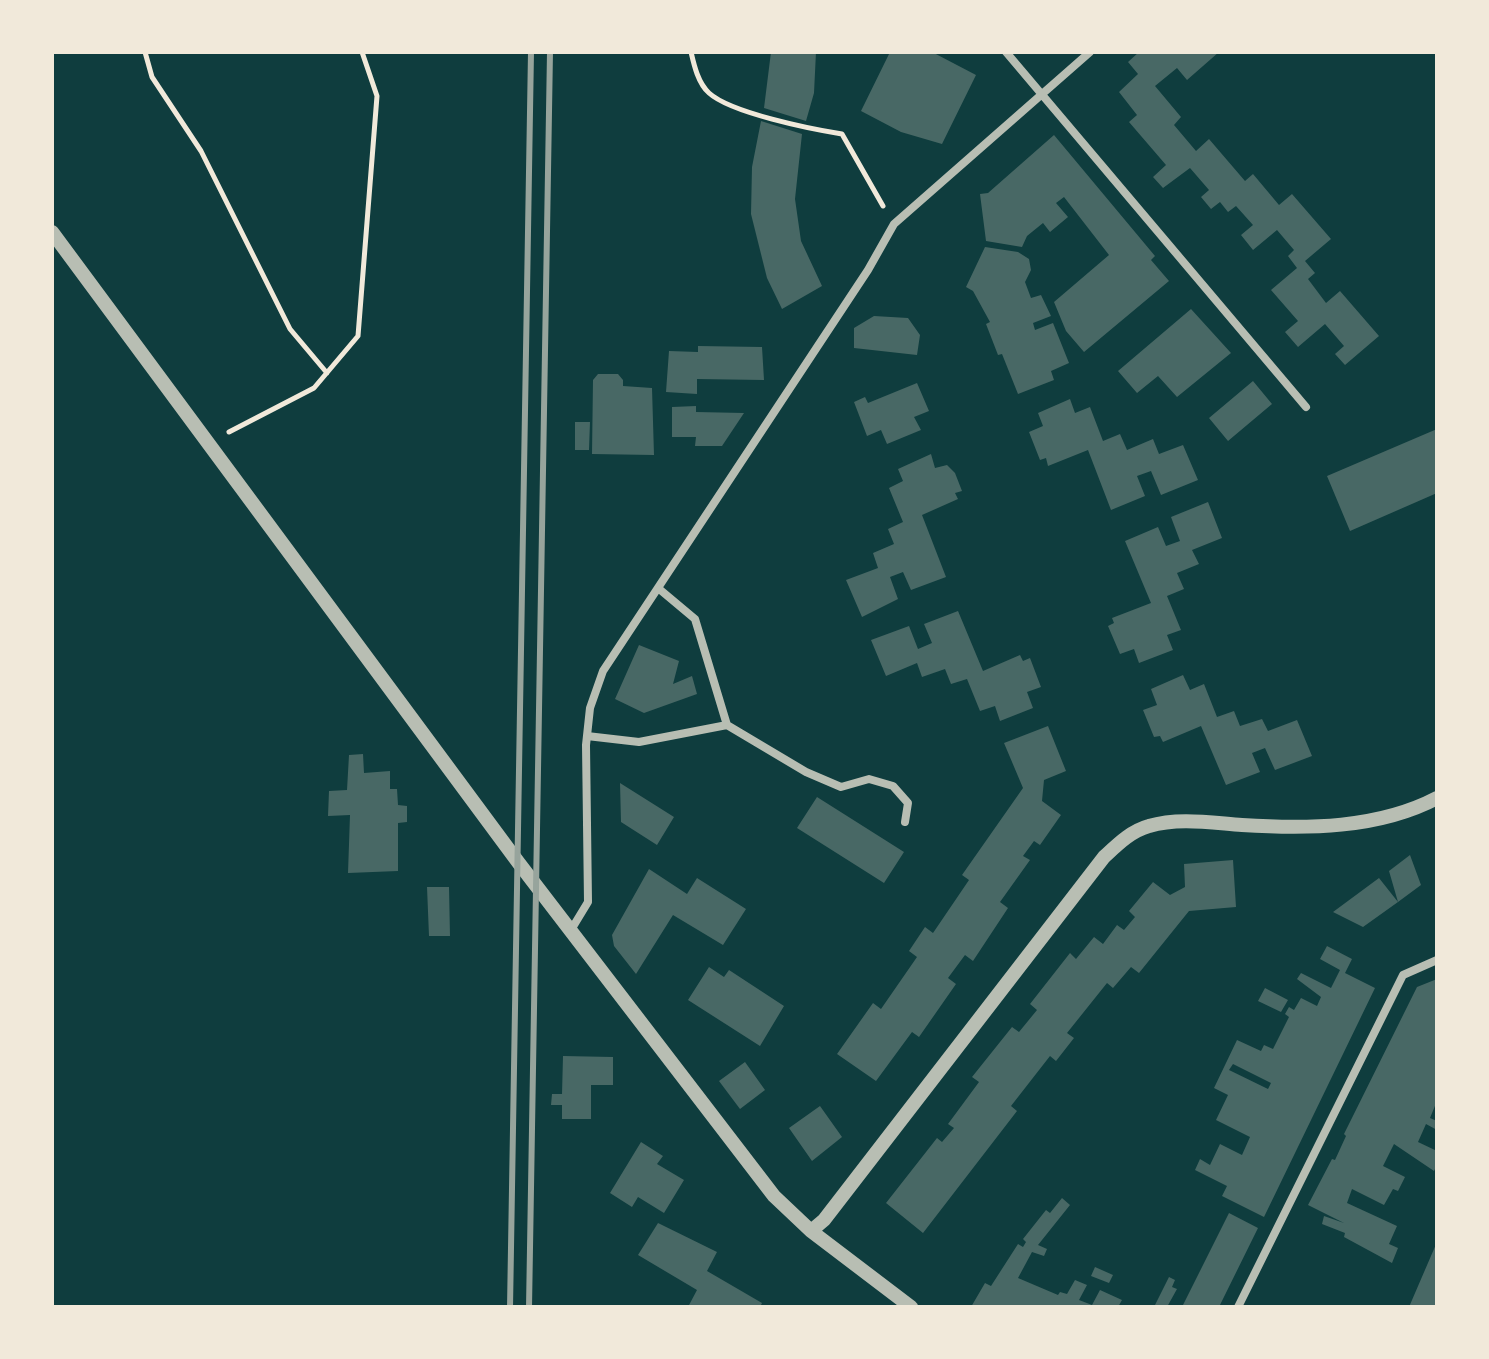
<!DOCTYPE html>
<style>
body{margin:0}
#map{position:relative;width:1489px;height:1359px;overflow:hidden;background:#0f3d3e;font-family:"Noto Sans",sans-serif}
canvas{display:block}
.frame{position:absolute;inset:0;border:54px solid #f1e9da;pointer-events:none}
</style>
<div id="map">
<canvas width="1489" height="1359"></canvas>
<div class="frame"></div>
</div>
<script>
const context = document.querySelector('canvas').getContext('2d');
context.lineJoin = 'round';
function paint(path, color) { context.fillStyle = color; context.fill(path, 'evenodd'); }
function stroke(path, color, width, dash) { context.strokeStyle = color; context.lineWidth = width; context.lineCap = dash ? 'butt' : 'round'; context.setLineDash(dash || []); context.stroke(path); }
const building = new Path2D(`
 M771,52H816L814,93L806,121L764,108Z
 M890,52H932L976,75L942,144L901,132L861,111Z
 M1139,52H1219L1187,80L1177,68L1155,86L1181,117L1174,125L1196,151L1209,139L1245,181L1253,174L1279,205L1292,194L1331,239L1305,261L1315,273L1308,279L1326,303L1340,291L1379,336L1345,365L1335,354L1344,346L1325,324L1298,347L1285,332L1298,321L1271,290L1297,268L1288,256L1294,250L1277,230L1253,250L1241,235L1253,225L1236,206L1228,212L1220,202L1211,209L1201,197L1209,190L1190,168L1163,188L1153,177L1166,165L1129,122L1137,115L1119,92L1138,74L1128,62Z
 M761,121L802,134L795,199L801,241L822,286L782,309L767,278L751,214L752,167Z
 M1054,135L1155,256L1151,260L1169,281L1084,352L1066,331L1054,302L1109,255L1064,197L1056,203L1068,217L1050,232L1043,223L1027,236L1022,247L986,241L980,194L988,193Z
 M985,247L1018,252L1029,259L1031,270L1025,282L1031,298L1041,295L1051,316L1033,323L1035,330L1053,323L1069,363L1051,371L1054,380L1018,394L1002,354L998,355L986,324L990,322L973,291L966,287Z
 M1191,309L1231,353L1177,397L1158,376L1137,393L1118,371Z
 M874,316L908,318L920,335L917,355L854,348V328Z
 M698,346L762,347L764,380L697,379V394L666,392L669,351L698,352Z
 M598,374H618L623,380V386L652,388L654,455L592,454L593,380Z
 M1253,381L1272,404L1228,441L1209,418Z
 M917,383L929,411L914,417L921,430L887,444L881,430L867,436L854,402L865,397L868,403Z
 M1070,399L1075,413L1090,407L1103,441L1120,434L1127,450L1153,439L1159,454L1183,445L1198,480L1161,495L1151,471L1137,476L1145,496L1111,510L1088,450L1048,466L1046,458L1040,460L1029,432L1043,426L1038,413Z
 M696,406V412L744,413L722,446H695L696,437H672V407Z
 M575,422H590L589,450H575Z
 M1437,429V493L1350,531L1327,476Z
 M931,454L935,468L947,465L955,473L962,491L955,493L958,499L922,515L946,577L911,590L903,572L890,577L898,599L862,617L846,580L878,568L873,553L894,544L888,529L903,522L889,488L903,481L898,469Z
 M1208,502L1222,538L1192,550L1199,564L1177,573L1184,589L1167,596L1181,630L1167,635L1173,650L1139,663L1134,649L1120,654L1108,626L1114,623L1112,618L1151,603L1125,541L1158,527L1166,546L1180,541L1171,517Z
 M958,611L983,671L1020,655L1023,661L1030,658L1041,687L1027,692L1033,708L1000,721L995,706L980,711L967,679L951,684L945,669L922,677L917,663L886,676L871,640L909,626L918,649L932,643L924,624Z
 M639,645L679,661L673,684L692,676L697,694L644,713L615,699Z
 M1183,675L1190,690L1204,684L1217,717L1234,711L1240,726L1262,719L1268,731L1297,720L1312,756L1275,770L1265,748L1252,753L1260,772L1226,785L1201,726L1163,742L1160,736L1154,737L1143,710L1157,705L1151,689Z
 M1048,726L1066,771L1044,780L1042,801L1061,815L1040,845L1034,841L1023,856L1030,860L1000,902L1008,908L973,961L965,955L948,978L956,984L919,1037L912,1032L876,1081L837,1054L873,1003L881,1009L917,957L909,951L925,927L933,933L969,880L962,875L1023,788L1004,743Z
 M363,754L364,773L390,771V789H397L398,805L407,806V822L398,823V871L348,873L350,815L328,816L329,791L347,790L349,755Z
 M620,783L674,817L657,845L621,822Z
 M817,797L904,852L884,883L797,828Z
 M1410,855L1421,885L1398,902L1363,927L1333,912L1379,878L1398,902L1389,871Z
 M1233,860L1236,907L1189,911L1139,973L1131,967L1113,988L1107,983L1067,1033L1074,1038L1056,1061L1050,1056L1011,1106L1017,1111L923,1233L886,1203L937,1138L942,1142L954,1128L948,1124L979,1082L972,1077L1012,1027L1019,1032L1037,1010L1030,1004L1070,953L1076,959L1094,937L1103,944L1117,925L1124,930L1135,917L1129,911L1153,882L1170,895L1185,887L1184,864Z
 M649,869L687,894L697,878L746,909L723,945L673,915L636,974L614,946L612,935Z
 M427,887H449L450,936H429Z
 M1327,946L1352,959L1345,973L1375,988L1264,1217L1222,1196L1227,1186L1195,1170L1200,1159L1210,1165L1220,1144L1242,1155L1250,1137L1216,1120L1228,1095L1214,1088L1237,1040L1261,1051L1264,1045L1273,1049L1289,1017L1285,1014L1289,1007L1294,1010L1301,998L1317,1006L1321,997L1297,979L1301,973L1331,988L1340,970L1320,959ZM1233,1064L1271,1083L1268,1089L1229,1070Z
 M709,967L724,977L729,970L784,1006L760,1046L688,1000Z
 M1437,979V1101L1430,1118L1437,1121V1130L1426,1124L1418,1142L1437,1151V1165L1434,1171L1394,1144L1383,1166L1405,1177L1398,1191L1393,1189L1384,1205L1352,1189L1347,1203L1397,1226L1389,1244L1398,1248L1392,1263L1344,1237L1345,1233L1322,1224L1324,1216L1344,1223L1308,1205L1332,1159L1335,1160L1346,1136L1344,1134L1417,987Z
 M1265,988L1288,1000L1281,1012L1258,1001Z
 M563,1056L613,1057V1085H591V1119H562V1105H551L552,1094H562Z
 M745,1062L765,1090L740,1109L719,1081Z
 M820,1106L842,1137L812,1161L789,1128Z
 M641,1142L663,1156L657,1164L684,1180L664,1213L638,1197L632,1207L610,1193Z
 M1062,1198L1070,1205L1038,1245L1047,1249L1044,1256L1032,1252L1018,1278L1058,1295L1060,1292L1067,1294L1075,1280L1087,1285L1079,1300L1092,1305L1100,1290L1122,1300L1118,1307H971L985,1283L991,1286L1018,1244L1023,1247L1026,1242L1023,1239L1046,1210L1050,1213Z
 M1229,1213L1258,1228L1219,1307H1182Z
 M658,1223L717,1252L707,1271L762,1303L760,1307H688L697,1290L638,1255Z
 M1437,1242V1307H1409Z
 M1095,1267L1113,1275L1109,1283L1091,1276Z
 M1169,1277L1175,1280L1172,1287L1177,1289L1167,1307H1154Z`);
const path = new Path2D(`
 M145,52L152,77L201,151L290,329L327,373
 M691,52C694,65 698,83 709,93C731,113 811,129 842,134L883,206
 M229,432L314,388L358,336L377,96L362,52`);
const minor = new Path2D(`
 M1006,52L1306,407
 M658,588L695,619L727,725L806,772L841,787L869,779L893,786L908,803L905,822
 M587,736L639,742L727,725
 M571,930L588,902L586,745L590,708L603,671L868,270L894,224L1090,52
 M1238,1307L1403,975L1437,960`);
const tertiary = new Path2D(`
 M52,232L518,862L774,1196L811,1231L911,1307
 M811,1231L824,1220L1104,857C1118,844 1131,831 1149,826C1178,817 1213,823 1242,825C1306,829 1378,829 1437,798`);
const rail = new Path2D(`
 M510,1307L531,52
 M529,1307L550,52`);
paint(building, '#486865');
stroke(path, '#f1e9da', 5);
stroke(minor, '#b8beb3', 8);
stroke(tertiary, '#b8beb3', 14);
stroke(rail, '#97a49c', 6);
</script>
